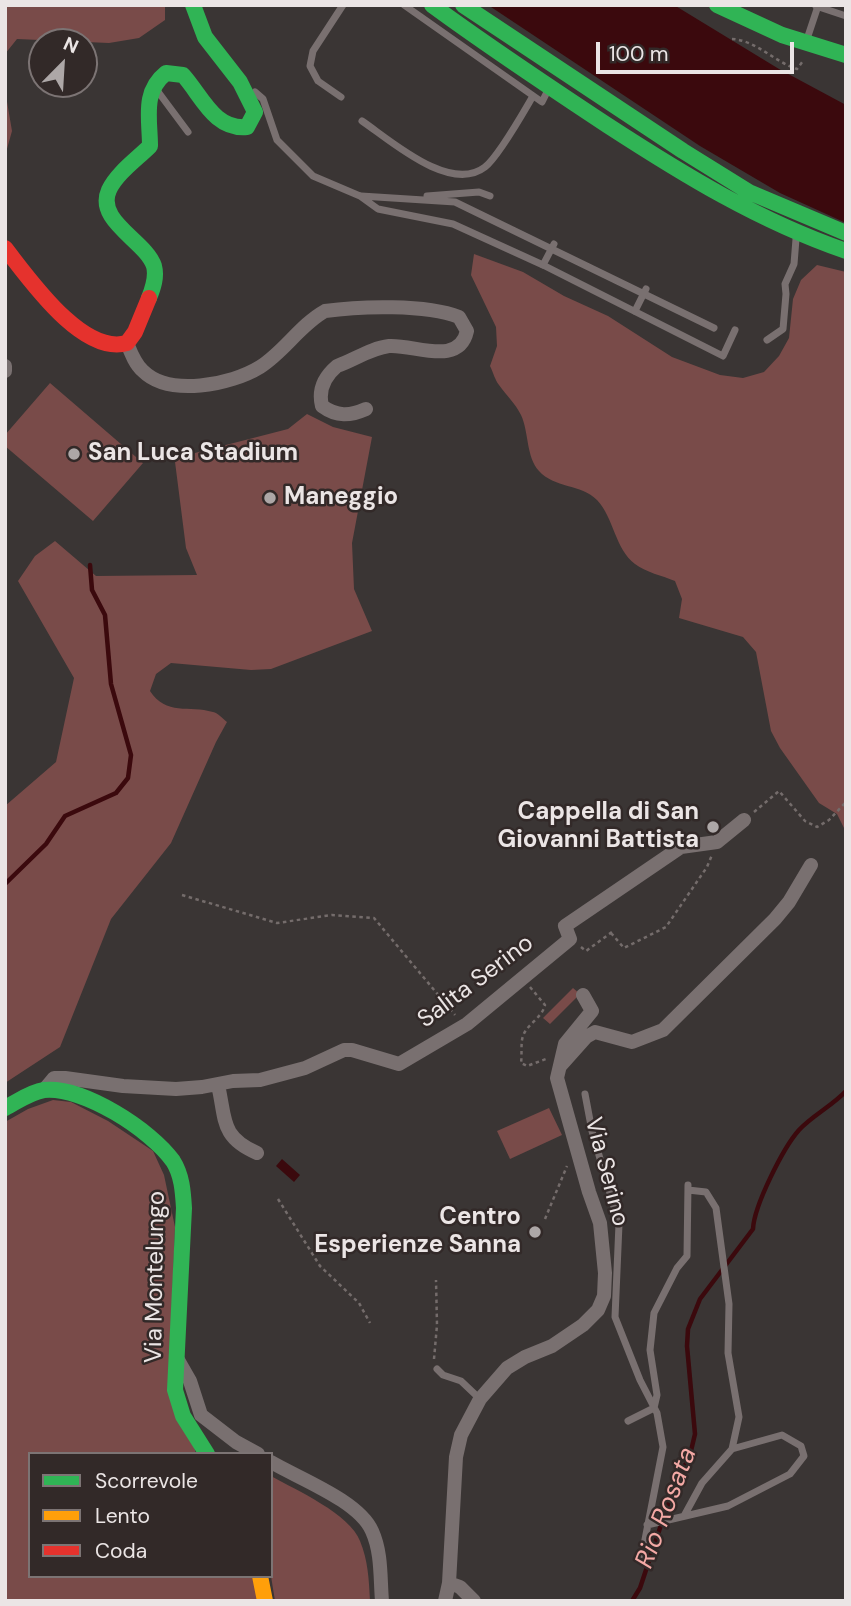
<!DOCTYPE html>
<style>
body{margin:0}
#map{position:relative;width:851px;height:1606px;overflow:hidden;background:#3a3534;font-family:"DM Sans",sans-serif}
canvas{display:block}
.frame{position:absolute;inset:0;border:7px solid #ebe5e5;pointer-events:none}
.legend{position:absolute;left:28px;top:1452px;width:245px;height:126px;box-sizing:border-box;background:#322928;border:2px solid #7c7474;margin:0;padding:9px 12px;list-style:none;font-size:21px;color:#ebe5e5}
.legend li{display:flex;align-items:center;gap:14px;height:35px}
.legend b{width:35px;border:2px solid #7c7474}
.north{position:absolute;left:28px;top:28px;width:70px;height:70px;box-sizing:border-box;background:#322928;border:2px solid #7c7474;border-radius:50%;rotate:24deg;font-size:19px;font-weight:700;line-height:28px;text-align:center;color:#ebe5e5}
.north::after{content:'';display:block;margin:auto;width:24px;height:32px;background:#ada7a7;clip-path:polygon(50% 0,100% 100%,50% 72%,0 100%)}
.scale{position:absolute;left:596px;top:42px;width:198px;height:32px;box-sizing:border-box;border:4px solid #ebe5e5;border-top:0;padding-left:9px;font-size:21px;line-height:24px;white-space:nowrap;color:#ebe5e5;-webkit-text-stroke:5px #322928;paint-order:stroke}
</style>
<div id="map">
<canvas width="851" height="1606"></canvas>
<div class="frame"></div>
<ul class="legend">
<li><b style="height:9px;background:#30b455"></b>Scorrevole</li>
<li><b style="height:9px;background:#ff9f0a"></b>Lento</li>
<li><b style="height:9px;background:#e5322d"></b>Coda</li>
</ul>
<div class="north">N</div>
<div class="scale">100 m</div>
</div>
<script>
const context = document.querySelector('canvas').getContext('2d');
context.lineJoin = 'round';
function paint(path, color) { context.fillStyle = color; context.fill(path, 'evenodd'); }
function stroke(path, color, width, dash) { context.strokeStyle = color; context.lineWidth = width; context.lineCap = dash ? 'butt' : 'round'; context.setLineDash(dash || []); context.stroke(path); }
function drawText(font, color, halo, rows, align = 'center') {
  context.font = font + ' "DM Sans",sans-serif'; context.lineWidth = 5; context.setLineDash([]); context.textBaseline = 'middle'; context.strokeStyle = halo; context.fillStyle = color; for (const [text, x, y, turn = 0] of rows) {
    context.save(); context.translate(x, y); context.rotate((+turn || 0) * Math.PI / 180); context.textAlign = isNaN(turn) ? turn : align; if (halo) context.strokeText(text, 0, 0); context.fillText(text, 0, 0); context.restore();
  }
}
const green = new Path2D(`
 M5,5H165V20L139,38L109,43L17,39L5,54Z
 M5,90L12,131L5,156Z
 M474,254L523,272L564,296L608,316L672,357L720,375L743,378L764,372L779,356L789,338L793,299L801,280L817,265L846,272V832L837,814L819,803L780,748L771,731L756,652L743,637L679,618L682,599L675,581C663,576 645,572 635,564C615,549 614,518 597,500C581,484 554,488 539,471C526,457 529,432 521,415C515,403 507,396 499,385C495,380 493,372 490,366L497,346L496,327L471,275Z
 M50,383L143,463L93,521L5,446V435Z
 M307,414L333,427L372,437L352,543L354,589L372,631L271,669L251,670L171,663L156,674L150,691C166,716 189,705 213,712C218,713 223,719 227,722L216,742L171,843L111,919L60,1047L5,1083V806L56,762L74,678L18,581L35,556L55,541L96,576L197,575L186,548L174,454H191L288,429Z
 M573,988L580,994L550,1024L543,1018Z
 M53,1100L71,1102L108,1121L153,1151L164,1175L175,1227L170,1351L196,1454H30V1576H252L259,1601H5V1122L28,1109Z
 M549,1108L562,1135L510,1159L497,1131Z
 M271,1476C296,1490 350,1514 360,1541C368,1560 369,1580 370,1601H275L271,1576Z`);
const water = new Path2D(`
 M488,5H674L779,69L846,105V223L780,193L700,146Z
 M282,1159L300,1175L294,1182L276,1166Z`);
const stream = new Path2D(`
 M5,884L46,844L65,816L116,793L128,778L131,755L111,684L105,615L92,590L90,565
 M632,1601L640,1588L672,1492L690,1455L695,1434L687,1346L688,1329L700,1299L753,1229C754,1206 783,1148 799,1130C813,1115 832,1106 846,1091`);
const path = new Path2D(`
 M732,39C755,40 775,62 797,69L803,61
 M846,740V758
 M754,812L779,791L805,821L817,827L829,820L846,802
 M182,895L277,923L332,915L374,918L455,1015
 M611,933L624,948L666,927L707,867L712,855
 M581,947L586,951L612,932
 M530,987L545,1005C542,1019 524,1025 522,1040C521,1047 522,1056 521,1063L527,1066L546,1059
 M278,1199L320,1266L359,1303L370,1323
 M545,1219L567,1166
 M434,1359L437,1325L436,1280`);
const lane = new Path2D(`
 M404,5L542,102L548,90
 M816,6L846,16
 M807,39L818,6
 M156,89L188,132
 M255,92L263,99L277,140L313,176L360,196L378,209L453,224L543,265L723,356L735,330
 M341,97L318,81L310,66L313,51L343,5
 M362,121C390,140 450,194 485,167C499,156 523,113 533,96
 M361,196L455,202L714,328
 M427,196L479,192L490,196
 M767,340L783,329L786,294L785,284L794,264L796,239
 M585,1094L592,1131L619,1224L615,1317L640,1380L657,1413L663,1447L642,1555
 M688,1190L706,1192L716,1208L729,1304L728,1353L739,1417L732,1449
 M437,1369L443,1375L461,1381L480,1399
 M628,1421L654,1408L657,1395L650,1350L654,1313L677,1268L687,1256L688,1185
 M647,1525L728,1506L790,1474L804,1456L801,1446L782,1435L732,1449L702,1483L684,1516`);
const street = new Path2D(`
 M127,343C131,353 135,364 143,371C169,397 231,385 260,367C284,352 300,325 325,311C360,306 426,304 459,317L467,331C459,367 414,344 389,346C371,348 354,360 337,366C324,377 318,390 322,406C337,417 350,416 366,409
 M5,366V371
 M561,1065L586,1037L595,1032L632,1042L663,1030L775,919L789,902L811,865
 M218,1085C226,1119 220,1137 257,1153
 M44,1090L54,1078H65L123,1086L176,1089L202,1087L233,1081L260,1080L305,1068L344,1050H352L399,1064L467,1024L570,939L565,926L681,847L717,842L744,820
 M178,1360L190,1381L201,1415L236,1442L258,1454
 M271,1462C300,1479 359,1501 372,1531C382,1553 380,1578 382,1601
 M449,1583L460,1587L474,1601
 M445,1601L449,1583L456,1457L461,1435L480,1399L507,1368L525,1357L552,1346L583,1325L598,1310L604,1296L605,1273L600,1223L589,1192L557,1078L565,1044L592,1011L583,995`);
const fast = new Path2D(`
 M432,5C489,47 548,86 607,125C684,175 759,221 846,251
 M463,5L683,151L749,192L846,233
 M717,5L782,35L846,55
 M149,298C153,288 157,277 154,266C146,241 95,221 109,190C117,173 137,159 150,146C150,119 142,92 166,73L183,75C202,96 214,130 247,127L255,112L240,82L205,37L193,5
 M5,1108C17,1102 30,1092 44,1090C83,1086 151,1130 173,1161C182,1175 183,1192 184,1208L175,1390L183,1416L207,1454`);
const slow = new Path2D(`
 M260,1576L265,1601`);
const jam = new Path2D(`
 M5,248C28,277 82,356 127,343L135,332L149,298`);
const laneBridge = new Path2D(`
 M543,265L554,244
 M635,311L646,289`);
const markers = [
 [74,454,7,"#ada7a7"],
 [270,498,7,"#ada7a7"],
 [713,827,7,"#ada7a7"],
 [535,1232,7,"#ada7a7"]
];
const poiNames = [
 ["San Luca Stadium",88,454],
 ["Maneggio",284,498],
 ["Cappella di San",699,813,"right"],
 ["Giovanni Battista",699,841,"right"],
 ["Centro",521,1218,"right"],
 ["Esperienze Sanna",521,1246,"right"]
];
const streetNames = [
 ["Salita Serino",476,982,-37],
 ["Via Serino",606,1172,75],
 ["Via Montelungo",156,1277,-89]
];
const waterNames = [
 ["Rio Rosata",667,1508,-69]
];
paint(green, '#794b49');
paint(water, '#3b090d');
stroke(stream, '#3b090d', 4.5);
stroke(path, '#746c6b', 2.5, [3.5, 3.5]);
stroke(lane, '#797070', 7);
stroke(street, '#797070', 14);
stroke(fast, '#30b455', 16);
stroke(slow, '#ff9f0a', 16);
stroke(jam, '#e5322d', 16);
stroke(laneBridge, '#797070', 7);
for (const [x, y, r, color] of markers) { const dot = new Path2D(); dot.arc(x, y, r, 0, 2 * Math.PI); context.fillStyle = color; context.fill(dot); stroke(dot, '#322928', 2.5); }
drawText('bold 24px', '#ebe5e5', '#322928', poiNames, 'left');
drawText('24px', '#ebe5e5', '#322928', streetNames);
drawText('italic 26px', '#f4a9a5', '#322928', waterNames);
</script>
